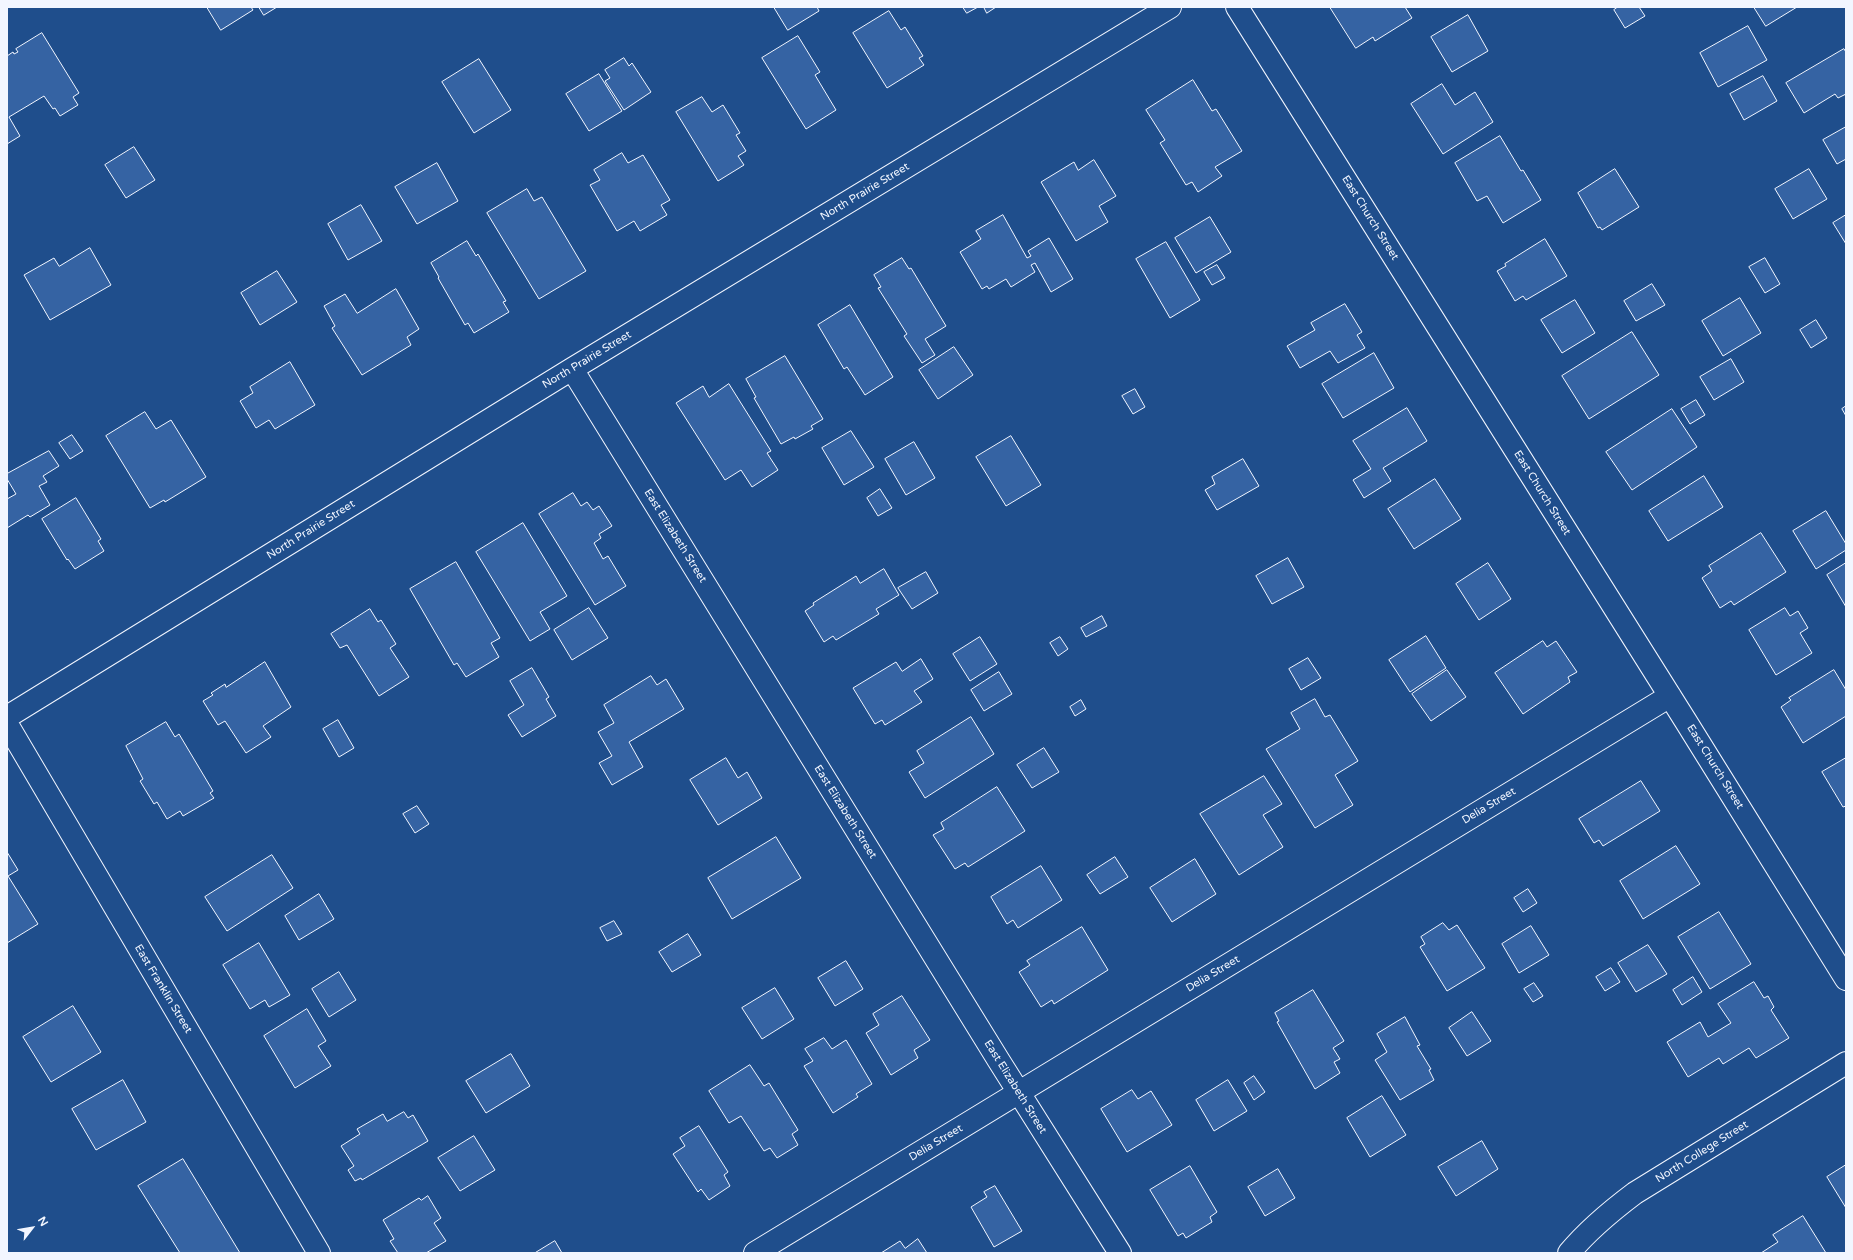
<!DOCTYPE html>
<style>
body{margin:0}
#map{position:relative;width:1853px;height:1260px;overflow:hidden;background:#1f4e8c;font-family:"Varela Round",sans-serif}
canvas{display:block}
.frame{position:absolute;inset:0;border:8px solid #f2f6ff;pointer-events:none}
.north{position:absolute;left:12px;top:1208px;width:40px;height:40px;-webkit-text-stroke:3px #1f4e8c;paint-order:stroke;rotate:59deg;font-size:11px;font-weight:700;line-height:16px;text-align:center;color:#f2f6ff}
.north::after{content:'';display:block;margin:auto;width:14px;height:18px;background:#f2f6ff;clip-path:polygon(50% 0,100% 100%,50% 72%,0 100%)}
</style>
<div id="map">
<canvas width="1853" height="1260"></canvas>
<div class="frame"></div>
<div class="north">N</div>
</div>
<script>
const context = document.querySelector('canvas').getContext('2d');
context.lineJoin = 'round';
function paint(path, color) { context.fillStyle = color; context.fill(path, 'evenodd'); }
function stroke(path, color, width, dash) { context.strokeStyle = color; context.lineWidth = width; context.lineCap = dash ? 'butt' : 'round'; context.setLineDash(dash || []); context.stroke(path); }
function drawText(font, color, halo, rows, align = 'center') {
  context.font = font + ' "Varela Round",sans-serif'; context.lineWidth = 3; context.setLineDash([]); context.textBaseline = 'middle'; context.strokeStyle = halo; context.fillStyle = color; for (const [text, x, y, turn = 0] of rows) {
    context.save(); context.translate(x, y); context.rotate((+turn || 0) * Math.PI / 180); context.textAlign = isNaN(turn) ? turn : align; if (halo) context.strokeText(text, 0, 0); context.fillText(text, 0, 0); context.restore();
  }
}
const building = new Path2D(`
 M207,7H251L253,10L221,30Z
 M259,7H277L264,15Z
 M774,7H817L819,11L788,30Z
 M963,7H978L967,13Z
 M984,7H996L987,13Z
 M1330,7H1405L1412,18L1375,41L1373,37L1356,48Z
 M1618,7H1639L1645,16L1625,28L1614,10Z
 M1754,7H1797L1766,26Z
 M889,11L901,30L905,27L923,56L919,58L924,65L887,88L853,33Z
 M1468,15L1488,51L1452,72L1431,37Z
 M1748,26L1767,60L1718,87L1700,53Z
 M42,33L79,93L73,97L78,105L60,116L55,108L53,109L44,96L9,117L20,136L7,144V56L13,52L14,54L18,52L16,49Z
 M798,36L820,72L815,75L836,110L806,129L762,58Z
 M1844,49L1846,52V94L1838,98L1835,94L1804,113L1786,83Z
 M624,58L629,66L632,63L651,92L624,110L605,81L610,78L605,70Z
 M479,59L511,110L474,133L442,82Z
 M599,74L622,111L589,131L566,94Z
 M1763,76L1777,101L1744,120L1730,94Z
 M1193,80L1212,111L1216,109L1242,151L1215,167L1222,176L1198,192L1192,182L1186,185L1160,143L1165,140L1146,110Z
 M1442,84L1455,105L1475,92L1493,122L1443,154L1411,104Z
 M702,97L712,112L723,105L740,133L736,135L746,151L738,156L744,165L718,181L676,112Z
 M1846,127V159L1837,164L1823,140Z
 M1500,136L1521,171L1523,170L1541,200L1503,223L1487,196L1477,201L1455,163Z
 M134,147L155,180L126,198L105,165Z
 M622,153L628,163L643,155L670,200L661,205L667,215L640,231L634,221L617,231L590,185L600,180L594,170Z
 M1094,160L1116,196L1099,206L1108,222L1076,241L1041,182L1074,162L1078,170Z
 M437,163L458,201L417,224L395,187Z
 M1615,169L1639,207L1602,230L1600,227L1598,228L1578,193Z
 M1809,169L1827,199L1793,219L1775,189Z
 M527,189L534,201L542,197L586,271L539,299L487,213Z
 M361,205L382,241L348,260L328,224Z
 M1003,215L1027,258L1031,256L1028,251L1049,238L1073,279L1051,292L1035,263L1031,265L1035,272L1011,287L1006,279L989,289L987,286L982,289L960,252L981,239L976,231Z
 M1846,215V244L1833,223Z
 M1210,217L1231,252L1196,273L1175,238Z
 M1545,239L1567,276L1526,300L1523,296L1515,301L1497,271L1506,266L1505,264Z
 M467,241L476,256L478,254L506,301L503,302L509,312L474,333L468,323L465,325L438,278L439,277L431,263Z
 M1166,242L1200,300L1170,318L1136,259Z
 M90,248L111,285L50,320L24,275L54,258L59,266Z
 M902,258L909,269L911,268L946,326L925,339L935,355L922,363L904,336L907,334L878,288L881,287L874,275Z
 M1765,258L1780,284L1765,293L1749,267Z
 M1217,265L1225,278L1212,285L1204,272Z
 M277,271L297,302L260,325L241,293Z
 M1652,284L1665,305L1636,321L1624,301Z
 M396,289L419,329L407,337L411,345L362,375L332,328L335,326L324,306L345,294L357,313Z
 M1740,298L1761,333L1723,356L1702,321Z
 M1575,300L1595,333L1562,353L1541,320Z
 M1345,304L1362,332L1357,335L1365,348L1338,363L1330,351L1300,368L1287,346L1315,330L1311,323Z
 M850,305L893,377L865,395L847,367L844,369L818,325Z
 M1816,320L1827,338L1811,348L1800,330Z
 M1632,332L1659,375L1589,419L1562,376Z
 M954,347L973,375L938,399L919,370Z
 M1374,353L1394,388L1343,418L1322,384Z
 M785,356L823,419L811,426L813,429L795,439L794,437L781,444L754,398L756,397L746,379Z
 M1731,359L1744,382L1714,400L1700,377Z
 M290,362L315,405L275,429L269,420L256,428L240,401L253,393L250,387Z
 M729,384L771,451L767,453L778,470L752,487L741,470L725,480L676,403L703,386L709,397Z
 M1135,389L1145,407L1133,414L1122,396Z
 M1696,400L1705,415L1690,424L1681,409Z
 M1846,406V416L1842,409Z
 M1407,408L1427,441L1383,468L1391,481L1364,498L1353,480L1371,469L1353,441Z
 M1672,409L1697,447L1632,490L1606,452Z
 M145,412L156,429L171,420L206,477L165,502L164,500L150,508L106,436Z
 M851,431L874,467L844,485L822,448Z
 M72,435L83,451L70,459L59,443Z
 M1011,436L1041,485L1006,506L976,457Z
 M914,442L935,478L906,495L885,459Z
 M49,451L59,466L43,476L47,482L39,486L50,505L30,517L28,515L7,528V499L16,494L7,479V474Z
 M1243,459L1259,486L1217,510L1205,490L1215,484L1212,477Z
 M1704,476L1723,507L1668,541L1649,511Z
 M1435,479L1461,519L1414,549L1388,509Z
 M880,489L892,508L878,516L867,498Z
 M573,493L581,506L587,502L593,510L599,506L612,526L599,534L601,538L594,543L603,559L608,556L626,586L595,605L539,514Z
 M76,498L101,539L98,541L104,551L75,569L68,559L67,560L42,519Z
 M1826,511L1846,544V550L1816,569L1793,531Z
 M523,523L567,596L540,612L550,629L530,641L476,552Z
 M1761,533L1786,572L1734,605L1731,601L1720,608L1702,578L1712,571L1709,566Z
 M1288,558L1304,587L1272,604L1256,576Z
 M456,562L500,638L491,643L499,657L466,677L457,663L454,665L410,589Z
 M1488,563L1511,599L1479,620L1456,584Z
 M1846,563V607L1827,575Z
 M884,569L899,595L876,609L879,614L836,640L833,636L824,642L805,611L814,605L813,603L856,576L860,583Z
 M926,572L938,593L912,609L898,588Z
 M589,608L608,638L572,660L554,630Z
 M1785,608L1790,616L1798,611L1808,628L1800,633L1812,653L1776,675L1749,630Z
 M370,609L378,622L381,620L396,644L390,648L409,677L379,696L347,645L340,648L331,634Z
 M1102,616L1107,626L1086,637L1081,628Z
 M1426,636L1446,668L1410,692L1389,660Z
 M980,637L997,664L970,681L953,654Z
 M1060,637L1068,649L1058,656L1050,643Z
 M1543,641L1547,647L1556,641L1577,672L1568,677L1570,682L1523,714L1495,673Z
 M1308,658L1321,678L1301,690L1289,669Z
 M921,659L933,679L914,691L922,702L885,725L882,720L875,724L853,688L896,662L902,671Z
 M265,662L291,707L263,726L271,737L246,753L225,721L218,725L203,701L213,695L211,693L225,684L226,687Z
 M532,668L549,697L546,699L556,716L522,737L508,715L524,705L510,681Z
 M1447,670L1466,697L1431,721L1412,694Z
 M1834,670L1846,690V716L1803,743L1781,707L1791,700L1789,698Z
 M999,672L1012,694L984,711L971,690Z
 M651,676L657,685L666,679L684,709L629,742L643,767L612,785L599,763L612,756L598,732L614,723L604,705Z
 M1315,699L1325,717L1330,715L1358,761L1335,775L1353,805L1315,828L1266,749L1300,729L1291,713Z
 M1081,700L1086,709L1075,716L1070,707Z
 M971,717L994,754L925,798L909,772L924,763L917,751Z
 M338,720L354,748L339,757L323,729Z
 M166,722L175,737L179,734L213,791L210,793L214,798L183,816L180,811L167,819L157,802L154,804L140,781L143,779L126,746Z
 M1044,748L1059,772L1032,788L1017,765Z
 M726,758L738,778L747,772L762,798L718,825L690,780Z
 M1846,758V806L1843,807L1822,772Z
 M1264,776L1282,804L1263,815L1283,847L1239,875L1200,814Z
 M1641,781L1660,811L1603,846L1599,840L1594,843L1579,819Z
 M997,787L1025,831L968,867L965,863L955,869L933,835L944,829L941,823Z
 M417,806L429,824L415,833L403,814Z
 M776,837L801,878L732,919L708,878Z
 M1676,846L1700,884L1643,919L1620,881Z
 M7,852L18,870L8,876L38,924L7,943Z
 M272,855L293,888L227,931L205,897Z
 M1115,857L1128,877L1100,894L1087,875Z
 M1195,859L1216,894L1172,922L1150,888Z
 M1041,866L1062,900L1018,928L1013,920L1007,924L991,897Z
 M1528,889L1537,903L1523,912L1514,898Z
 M319,894L334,919L299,940L285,916Z
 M1719,912L1751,964L1710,989L1678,937Z
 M614,921L622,934L607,941L600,928Z
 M1443,923L1449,930L1457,925L1485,968L1447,991L1420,947L1425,944L1421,937Z
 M1531,926L1549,955L1519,973L1502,944Z
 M1082,927L1108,970L1054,1004L1052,1000L1041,1007L1019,972L1030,965L1027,961Z
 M688,934L701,955L672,972L659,952Z
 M259,943L290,995L269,1007L265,1000L250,1009L223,965Z
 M1648,945L1667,974L1636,992L1618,963Z
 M846,961L863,989L835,1006L818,978Z
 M1611,968L1620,982L1605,991L1596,977Z
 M339,972L356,1000L329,1017L312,989Z
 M1693,977L1702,992L1682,1005L1673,990Z
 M1754,982L1764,998L1768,996L1774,1007L1771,1010L1789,1038L1756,1058L1749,1048L1723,1064L1719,1058L1688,1077L1667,1042L1700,1022L1708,1037L1731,1023L1718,1004Z
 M1534,983L1543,996L1533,1002L1524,989Z
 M775,988L794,1019L762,1039L742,1008Z
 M1313,990L1344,1041L1333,1048L1340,1059L1334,1062L1340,1073L1315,1089L1277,1022L1279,1021L1275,1013Z
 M902,996L930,1040L914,1050L918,1058L891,1075L866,1033L879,1025L873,1014Z
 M73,1006L101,1052L51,1082L23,1037Z
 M307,1009L326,1041L318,1046L331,1066L295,1088L264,1036Z
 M1472,1012L1491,1041L1467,1056L1449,1028Z
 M1405,1017L1420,1045L1417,1046L1431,1069L1429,1070L1434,1080L1400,1100L1375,1060L1387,1052L1377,1034Z
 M824,1038L832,1049L846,1040L872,1084L856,1094L858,1097L833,1113L804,1066L813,1061L805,1049Z
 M511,1054L530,1086L486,1113L466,1081Z
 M750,1065L764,1086L769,1083L798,1130L792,1134L798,1145L777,1158L770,1148L764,1151L741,1116L729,1123L709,1091Z
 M1254,1076L1265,1092L1254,1100L1244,1083Z
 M123,1080L146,1122L96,1150L72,1109Z
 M1228,1080L1247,1111L1214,1131L1196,1100Z
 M1132,1090L1138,1099L1151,1091L1172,1125L1127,1152L1101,1109Z
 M1382,1096L1406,1135L1370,1157L1347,1118Z
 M404,1112L408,1118L413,1115L428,1141L362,1180L361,1178L355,1181L348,1170L354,1166L341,1146L360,1134L357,1129L383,1114L387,1121Z
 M699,1126L728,1172L724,1175L730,1186L709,1200L701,1189L698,1192L673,1154L685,1146L680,1138Z
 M474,1136L495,1170L460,1191L438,1158Z
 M1482,1141L1498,1169L1456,1196L1438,1167Z
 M183,1159L240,1253H180L138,1186Z
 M1846,1165V1208L1827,1177Z
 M1190,1166L1217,1212L1210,1217L1212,1222L1186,1238L1183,1233L1178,1236L1150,1190Z
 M1278,1169L1295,1198L1265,1216L1248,1187Z
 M995,1186L1022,1231L994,1247L971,1207L987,1197L984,1192Z
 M428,1196L441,1218L434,1223L446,1241L426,1253H398L390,1241L394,1239L383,1220L419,1198L421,1200Z
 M1803,1216L1826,1253H1761L1778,1242L1773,1235Z
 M918,1239L927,1253H881L900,1241L905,1248Z
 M555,1241L562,1253H535Z`);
const minor = new Path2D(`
 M1237,7L1685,720L1846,979
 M572,369L999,1061L1120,1253
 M7,717L572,369L1170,7
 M7,724L319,1253
 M755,1253L1670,696
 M1569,1253C1588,1230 1611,1211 1635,1193L1846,1063`);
const streetNames = [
 ["North Prairie Street",865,192,-31],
 ["East Church Street",1370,218,58],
 ["North Prairie Street",587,360,-31],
 ["East Church Street",1542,493,58],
 ["North Prairie Street",311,530,-32],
 ["East Elizabeth Street",675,536,58],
 ["East Church Street",1715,767,58],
 ["Delia Street",1489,806,-31],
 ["East Elizabeth Street",845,812,58],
 ["Delia Street",1213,974,-31],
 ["East Franklin Street",163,989,59],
 ["East Elizabeth Street",1015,1087,58],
 ["Delia Street",936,1143,-31],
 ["North College Street",1702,1152,-32]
];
paint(building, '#3563a3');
stroke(building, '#f2f6ff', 1);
stroke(minor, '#f2f6ff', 24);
stroke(minor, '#1f4e8c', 22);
drawText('11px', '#f2f6ff', '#1f4e8c', streetNames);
</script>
